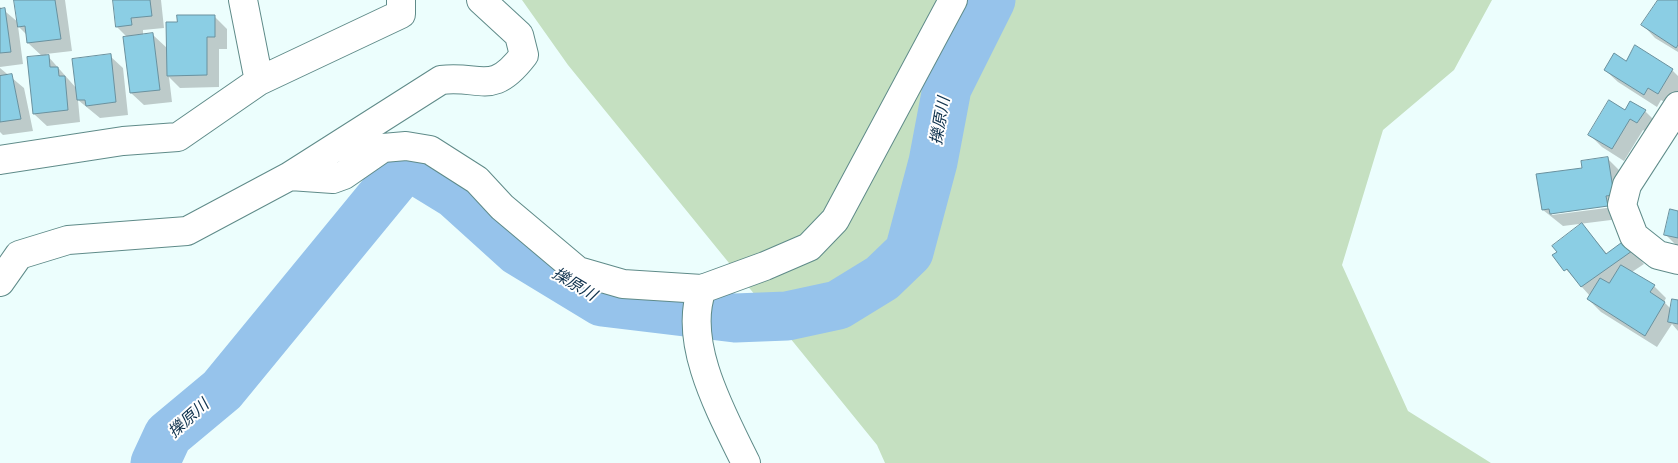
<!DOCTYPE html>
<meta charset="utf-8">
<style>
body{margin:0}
canvas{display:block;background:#ecfefd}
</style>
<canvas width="1678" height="463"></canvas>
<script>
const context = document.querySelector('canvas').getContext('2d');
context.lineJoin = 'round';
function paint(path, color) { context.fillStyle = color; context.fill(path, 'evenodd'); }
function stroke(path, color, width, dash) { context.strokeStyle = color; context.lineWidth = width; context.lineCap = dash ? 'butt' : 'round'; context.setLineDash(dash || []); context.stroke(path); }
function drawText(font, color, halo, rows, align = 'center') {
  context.font = font + ' "Archivo Narrow","Noto Sans JP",sans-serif'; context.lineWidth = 4; context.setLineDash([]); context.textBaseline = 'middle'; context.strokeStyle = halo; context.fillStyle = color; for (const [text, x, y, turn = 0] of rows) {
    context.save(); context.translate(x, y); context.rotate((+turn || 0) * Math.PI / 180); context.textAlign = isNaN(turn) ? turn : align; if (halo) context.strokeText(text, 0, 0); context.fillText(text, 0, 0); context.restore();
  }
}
const green = new Path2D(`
 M522,0H1492L1454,70L1383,130L1342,265L1408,411L1491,463H885L877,445L568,65Z`);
const shadow = new Path2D(`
 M15,0H65L72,51L46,54L77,89L110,56L123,68L128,115L100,118L78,100L80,122L47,126L34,114L43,57L28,43L27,35L18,26L23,64L0,67V7L19,23Z
 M114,0H161L164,28L143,30V36L153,35L168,49L178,23L214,16L227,29V49H219V87L180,88L169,77L172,102L144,105L131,93L128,38L117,27Z
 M1659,0H1678V52L1655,38L1643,25Z
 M1626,62L1672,70L1678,76V93L1670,105L1661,100L1657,107L1618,82L1605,70Z
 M0,68L24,88L33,131L3,135L0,132Z
 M1645,111L1657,123L1650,135L1643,130L1624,161L1602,147L1590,135Z
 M1608,159L1620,171L1619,219L1563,226L1543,210L1583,169ZM1614,204V207L1552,215V213Z
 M1678,212V247L1666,235Z
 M1582,224L1608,255L1625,242L1644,264L1632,272L1654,286L1666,298L1664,302L1672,310L1678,302V331L1672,324L1657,347L1601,312L1588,299L1590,296L1554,256Z`);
const river = new Path2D(`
 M155,463L168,435L222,390L401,172L411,167L455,194L518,251L602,302L735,318L787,316L838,305L882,278L909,252L933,162L947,88L991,0`);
const building = new Path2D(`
 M14,0H55L61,39L27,43L25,26L18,27Z
 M113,0H150L152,16L131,18L132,25L116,27Z
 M1658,0H1678V45L1676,48L1641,25Z
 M5,8L11,52L0,53V9Z
 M177,15H215V37H207V75L167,76L166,22H177Z
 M153,33L160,90L130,93L123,37Z
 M1635,45L1673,69L1658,94L1648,88L1644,95L1604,70L1614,53L1626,61Z
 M111,54L116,102L86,106L85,100H77L72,59Z
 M49,55L50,67H58L59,76H65L68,110L33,114L27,57Z
 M12,74L21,119L0,122V76Z
 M1609,100L1625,110L1630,101L1646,110L1637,123L1630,119L1612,149L1588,135Z
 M1608,157L1614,195L1606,196L1608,206L1550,214L1549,209L1542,210L1536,174L1582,168L1581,161Z
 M1670,209L1678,211V238L1664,235Z
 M1582,223L1606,254L1625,240L1632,251L1581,287L1567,269L1564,271L1552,255L1557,252L1552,246Z
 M1621,265L1655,285L1650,292L1665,302L1645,336L1587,299L1600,278L1609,283Z
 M1672,299L1678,300V324L1668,322Z`);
const minor = new Path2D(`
 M243,0L259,81
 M1678,106L1627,185L1622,205L1634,236L1658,255L1678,260
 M0,160L123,141L178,137L259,81L401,14V0
 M290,176L441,80C482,75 492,97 524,55L519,35L481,0
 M0,282L19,255L68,240L187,231L290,176L333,179L344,175L383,148L406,146L430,150L477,180L502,207L578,271L623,284L702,289L765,266L809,247L835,220L953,0
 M702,289C682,343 722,414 746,463`);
const waterNames = [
 ["擽原川",941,121,-80],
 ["擽原川",574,285,31],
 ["擽原川",189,419,-42]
];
paint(green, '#c5e0c1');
paint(shadow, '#0003');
stroke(river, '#96c3eb', 49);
paint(building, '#8bcee4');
stroke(building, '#6a919e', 1);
stroke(minor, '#5f8b89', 30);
stroke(minor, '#fff', 28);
drawText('italic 16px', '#0e314c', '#fff', waterNames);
</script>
